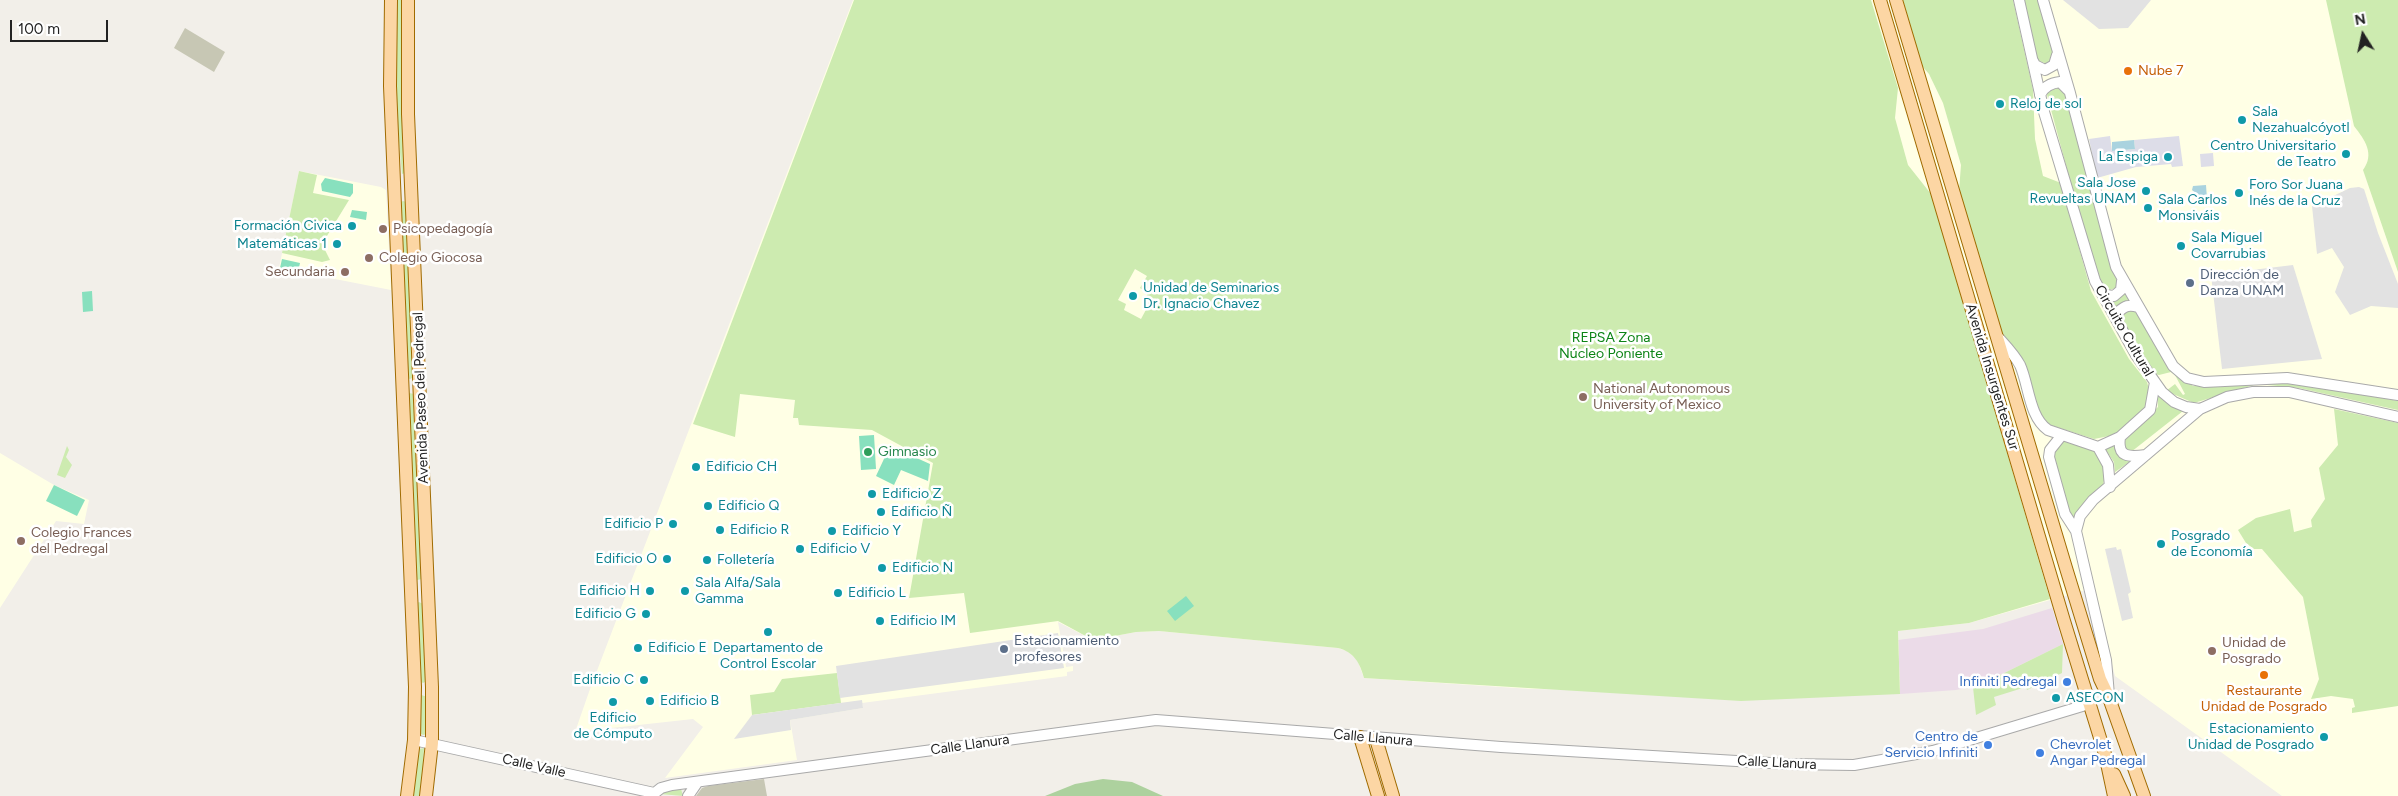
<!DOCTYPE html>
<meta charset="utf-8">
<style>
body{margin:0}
#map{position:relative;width:2398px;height:796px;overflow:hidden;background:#f2efe9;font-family:Figtree,sans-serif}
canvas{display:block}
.north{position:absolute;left:2338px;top:10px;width:50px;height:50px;-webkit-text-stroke:4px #fff;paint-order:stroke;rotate:350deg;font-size:14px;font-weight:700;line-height:20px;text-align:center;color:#222}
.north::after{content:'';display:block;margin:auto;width:18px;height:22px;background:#222;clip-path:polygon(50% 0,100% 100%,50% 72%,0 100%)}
.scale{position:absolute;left:10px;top:20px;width:98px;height:22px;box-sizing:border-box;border:2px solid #222;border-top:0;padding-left:6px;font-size:15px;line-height:18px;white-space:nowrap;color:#222;-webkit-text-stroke:4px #fff;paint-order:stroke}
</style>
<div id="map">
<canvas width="2398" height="796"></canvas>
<div class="north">N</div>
<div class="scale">100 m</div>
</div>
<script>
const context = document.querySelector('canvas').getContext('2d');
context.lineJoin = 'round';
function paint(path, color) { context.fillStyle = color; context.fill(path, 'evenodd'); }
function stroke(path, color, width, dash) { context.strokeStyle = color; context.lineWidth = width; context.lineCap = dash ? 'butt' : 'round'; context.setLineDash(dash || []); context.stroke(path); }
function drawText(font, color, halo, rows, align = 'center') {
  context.font = font + ' Figtree,sans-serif'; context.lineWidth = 5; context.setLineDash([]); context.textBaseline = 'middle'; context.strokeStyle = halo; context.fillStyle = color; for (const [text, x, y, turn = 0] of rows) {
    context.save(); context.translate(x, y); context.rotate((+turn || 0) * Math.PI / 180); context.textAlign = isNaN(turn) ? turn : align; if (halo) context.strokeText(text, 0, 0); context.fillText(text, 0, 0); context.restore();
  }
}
const industrial = new Path2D(`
 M2052,608L2063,644L1980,685L1956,690L1900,694L1898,640L1983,629Z`);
const education = new Path2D(`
 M853,0H2398V796H2282L2115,676L2093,588L1969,623L1898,631L1900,694L1531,689L1364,678L1357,659L1347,651L1338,648L1159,631L1136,632L1093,640L1058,622L1066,667L1073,666V671L1067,672V676L862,703L863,708L790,720L797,760L665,778L703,727L693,719L575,732L590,689Z
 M299,171L381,187L386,190L391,290L279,268Z
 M0,453L54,485L89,500L84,524L56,521L0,608Z`);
const construction = new Path2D(`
 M185,28L225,52L214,72L174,48Z
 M764,779L767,796H696L702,788L708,786Z`);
const grass = new Path2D(`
 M395,0H403L405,173L402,174L394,86Z
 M854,0H1871L1898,88L1895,118L1908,165L1931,194L2050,599L1969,623L1898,631L1900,694L1741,701L1364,678C1360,663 1354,652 1338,648L1159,631L1136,632L1093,640L1058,621L970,633L964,593L909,598L933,463L872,430L799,425L798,418H793L795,400L740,394L735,437L693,424ZM1135,269L1147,276L1140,288L1148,293L1143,303L1148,306L1141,319L1124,310L1126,304L1118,300Z
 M1903,0H2013L2033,90L2035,139L2043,176L2061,183L2091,291L2129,359L2147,382L2150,393L2147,407L2114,435L2094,439L2044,423C2027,394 2024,361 2003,335L1959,191L1961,165L1943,103L1929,74L1922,66Z
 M2023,0H2039L2054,50L2055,58L2047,64L2037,60Z
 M2326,0H2398V272L2363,170C2375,154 2365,140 2354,126Z
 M2062,87L2069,94L2117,282L2116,288L2109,290L2102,288L2096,277L2046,91Z
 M299,171L317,175L313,193L349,200L322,244L330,260L322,262L282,253Z
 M403,201L407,202L414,377L410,379L407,378L401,202Z
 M2124,289L2130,301L2121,303L2113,310L2108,299Z
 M2125,309H2134L2171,370L2193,386L2302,383L2398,401V410L2299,388L2257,384L2194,403L2166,391L2175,384L2183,395L2185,394L2175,375L2171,372L2159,375L2152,373L2120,317Z
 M409,393L414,394L422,579L417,580Z
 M2157,393L2183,411L2131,452L2123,449L2122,441L2158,407Z
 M2334,409L2398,423V706L2352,713V708L2355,707L2353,699L2331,696L2311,699L2319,679L2303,597L2262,549H2254L2246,543L2238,530L2256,518L2290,509L2294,532L2312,527L2311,520L2325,499L2319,468L2338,445Z
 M2065,438L2094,447L2106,470L2103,485L2074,519L2070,517L2052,459L2053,451Z
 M2116,443L2132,460L2115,472L2114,462L2105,449Z
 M67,446L69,450L66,457L72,465L65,478L57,475Z
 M419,602L423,604L427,681L423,683L420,681L417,603Z
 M2063,644L2062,673L2027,690L2026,687L1994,697L1996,705L1976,715L1973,687L1980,685Z
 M837,673L841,703L752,715L750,695L774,692L782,679Z
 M421,695L428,697L427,734L423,735L418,732Z
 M424,748L422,796H411L419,749Z
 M681,789L683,796L660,794L661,791Z`);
const forest = new Path2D(`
 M1103,779L1132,782L1163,796H1045L1075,784Z`);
const pitch = new Path2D(`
 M325,178L353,184V193L350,197L322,191L321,184Z
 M352,210L367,212L366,220L350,217Z
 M282,259L300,263L298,272L280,268Z
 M92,291L93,311L83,312L82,292Z
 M874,435L876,469L861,470L859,436Z
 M890,446L930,464L928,481L901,470L894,485L876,476Z
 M54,485L85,500L77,516L46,501Z
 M1186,596L1194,606L1175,621L1167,611Z`);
const parking = new Path2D(`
 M2063,0H2151L2128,28L2099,29Z
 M2359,187L2364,189L2378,233L2398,284V308L2371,306L2350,315L2335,292L2344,267L2332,248L2317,254L2312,206L2350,188Z
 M2293,265L2322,359L2222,369L2211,275Z
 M2116,547L2117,550L2121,549L2131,592L2128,594L2133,618L2122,621L2105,549Z
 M1058,633L1064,668L840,698L836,666Z
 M862,700L863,708L790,720L791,730L734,739L752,715Z`);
const plaza = new Path2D(`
 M2110,136L2112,151L2135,149L2134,140L2179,136L2183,166L2172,167L2171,164L2136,167L2097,178L2089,139Z
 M2213,153L2214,166L2201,167L2200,154Z`);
const water = new Path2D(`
 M2134,140L2135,149L2112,151V142Z
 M2206,185L2207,199L2199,196L2192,190L2193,186Z`);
const minor = new Path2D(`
 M2019,0L2044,112L2095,281L2136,355L2162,392L2174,402L2186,407L2200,409L2227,397L2253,392H2289L2398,417
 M2043,0L2070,93L2116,267L2173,366L2187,378L2204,382L2287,378L2398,395
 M2033,61L2035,65L2045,70L2054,65L2057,55
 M2040,95C2044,86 2051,83 2060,82L2068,90
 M2100,290L2105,295L2114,296L2121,290L2122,281
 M2118,323V312C2125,306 2129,304 2138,307
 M1998,337C2006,346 2014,354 2020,365C2029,385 2029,417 2048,430L2098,447L2120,437L2150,410L2155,382
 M2062,435L2050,450L2049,457L2065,514L2076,531
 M2120,437C2117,458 2129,457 2146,455
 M2098,447L2108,465L2110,487
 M2109,695L2106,660L2076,531L2080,516L2093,500L2200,409
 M414,740L654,793
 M651,796L661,788L672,785L1156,720L1501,747L1787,764L1854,765L1933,751L2089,704
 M688,796L697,783`);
const major = new Path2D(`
 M391,0L390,86L415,687L414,740L407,796
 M408,0V114L432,687V743L426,796
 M1880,0L2064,621L2105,754L2114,796
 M1896,0L2066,568L2100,679L2109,698L2144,796
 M1360,737L1378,796
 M1376,739L1393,796
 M2114,774L2124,796`);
const markers = [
 [2128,71,5,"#e8710a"],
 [2000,104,5,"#0f9aa8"],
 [2242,120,5,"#0f9aa8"],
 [2346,154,5,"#0f9aa8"],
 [2168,157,5,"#0f9aa8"],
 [2146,191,5,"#0f9aa8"],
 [2239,193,5,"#0f9aa8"],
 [2148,208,5,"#0f9aa8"],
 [352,226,5,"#0f9aa8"],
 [383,229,5,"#8d6e63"],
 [337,244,5,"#0f9aa8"],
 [2181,246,5,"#0f9aa8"],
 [369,258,5,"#8d6e63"],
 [345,272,5,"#8d6e63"],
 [2190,283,5,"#5c6f8a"],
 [1133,296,5,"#0f9aa8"],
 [1583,397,5,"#8d6e63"],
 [868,452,5,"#2e9e5b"],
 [696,467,5,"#0f9aa8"],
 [872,494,5,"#0f9aa8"],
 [708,506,5,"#0f9aa8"],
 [881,512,5,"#0f9aa8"],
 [673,524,5,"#0f9aa8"],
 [720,530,5,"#0f9aa8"],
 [832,531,5,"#0f9aa8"],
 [21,541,5,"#8d6e63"],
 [2161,544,5,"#0f9aa8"],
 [800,549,5,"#0f9aa8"],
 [667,559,5,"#0f9aa8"],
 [707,560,5,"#0f9aa8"],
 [882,568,5,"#0f9aa8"],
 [650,591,5,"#0f9aa8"],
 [685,591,5,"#0f9aa8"],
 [838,593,5,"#0f9aa8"],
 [646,614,5,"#0f9aa8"],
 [880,621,5,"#0f9aa8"],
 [768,632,5,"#0f9aa8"],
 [638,648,5,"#0f9aa8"],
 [1004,649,5,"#5c6f8a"],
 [2212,651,5,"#8d6e63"],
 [2264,675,5,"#e8710a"],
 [644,680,5,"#0f9aa8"],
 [2067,682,5,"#3f7fe0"],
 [2056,698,5,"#0f9aa8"],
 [650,701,5,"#0f9aa8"],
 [613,702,5,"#0f9aa8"],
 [2324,737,5,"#0f9aa8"],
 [1988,745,5,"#3f7fe0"],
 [2040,753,5,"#3f7fe0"]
];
const foodNames = [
 ["Nube 7",2138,71],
 ["Restaurante",2264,691,"center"],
 ["Unidad de Posgrado",2264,707,"center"]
];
const cultureNames = [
 ["Reloj de sol",2010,104],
 ["Sala",2252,112],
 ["Nezahualcóyotl",2252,128],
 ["Centro Universitario",2336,146,"right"],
 ["de Teatro",2336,162,"right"],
 ["La Espiga",2158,157,"right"],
 ["Sala Jose",2136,183,"right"],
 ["Revueltas UNAM",2136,199,"right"],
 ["Foro Sor Juana",2249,185],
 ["Inés de la Cruz",2249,201],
 ["Sala Carlos",2158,200],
 ["Monsiváis",2158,216],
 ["Formación Civica",342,226,"right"],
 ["Sala Miguel",2191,238],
 ["Covarrubias",2191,254],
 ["Matemáticas 1",327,244,"right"],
 ["Unidad de Seminarios",1143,288],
 ["Dr. Ignacio Chavez",1143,304],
 ["Edificio CH",706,467],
 ["Edificio Z",882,494],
 ["Edificio Q",718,506],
 ["Edificio Ñ",891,512],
 ["Edificio P",663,524,"right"],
 ["Edificio R",730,530],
 ["Edificio Y",842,531],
 ["Posgrado",2171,536],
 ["de Economía",2171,552],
 ["Edificio V",810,549],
 ["Edificio O",657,559,"right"],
 ["Folletería",717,560],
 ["Edificio N",892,568],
 ["Sala Alfa/Sala",695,583],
 ["Gamma",695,599],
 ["Edificio H",640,591,"right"],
 ["Edificio L",848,593],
 ["Edificio G",636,614,"right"],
 ["Edificio IM",890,621],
 ["Edificio E",648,648],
 ["Departamento de",768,648,"center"],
 ["Control Escolar",768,664,"center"],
 ["Edificio C",634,680,"right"],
 ["ASECON",2066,698],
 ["Edificio B",660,701],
 ["Edificio",613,718,"center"],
 ["de Cómputo",613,734,"center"],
 ["Estacionamiento",2314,729,"right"],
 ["Unidad de Posgrado",2314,745,"right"]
];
const educationNames = [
 ["Psicopedagogía",393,229],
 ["Colegio Giocosa",379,258],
 ["Secundaria",335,272,"right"],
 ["National Autonomous",1593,389],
 ["University of Mexico",1593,405],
 ["Colegio Frances",31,533],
 ["del Pedregal",31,549],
 ["Unidad de",2222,643],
 ["Posgrado",2222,659]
];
const serviceNames = [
 ["Dirección de",2200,275],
 ["Danza UNAM",2200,291],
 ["Estacionamiento",1014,641],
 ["profesores",1014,657]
];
const streetNames = [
 ["Circuito Cultural",2124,331,60],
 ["Avenida Insurgentes Sur",1992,377,73],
 ["Avenida Paseo del Pedregal",421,398,-92],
 ["Calle Llanura",1373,738,5],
 ["Calle Llanura",970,745,-8],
 ["Calle Llanura",1777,763,3],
 ["Calle Valle",534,766,13]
];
const parkNames = [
 ["REPSA Zona",1611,338],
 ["Núcleo Poniente",1611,354]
];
const leisureNames = [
 ["Gimnasio",878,452]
];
const shopNames = [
 ["Infiniti Pedregal",2057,682],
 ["Centro de",1978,737],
 ["Servicio Infiniti",1978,753],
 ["Chevrolet",2050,745,"left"],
 ["Angar Pedregal",2050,761,"left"]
];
paint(industrial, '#ebdbe8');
paint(education, '#ffffe5');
paint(construction, '#c7c7b4');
paint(grass, '#cdebb0');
paint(forest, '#add19e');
paint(pitch, '#88e0be');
paint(parking, '#e2e2e2');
paint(plaza, '#dddde8');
paint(water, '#aad3df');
stroke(minor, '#a9a9a9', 12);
stroke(major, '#a06b00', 14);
stroke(minor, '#fff', 10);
stroke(major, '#fcd6a4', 12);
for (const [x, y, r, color] of markers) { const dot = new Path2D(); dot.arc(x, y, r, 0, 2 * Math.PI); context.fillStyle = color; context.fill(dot); stroke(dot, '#fff', 2); }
drawText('14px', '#c56008', '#fff', foodNames, 'left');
drawText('14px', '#0d838f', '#fff', cultureNames, 'left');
drawText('14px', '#785e54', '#fff', educationNames, 'left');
drawText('14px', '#4e5e75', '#fff', serviceNames, 'left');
drawText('14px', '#222', '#fff', streetNames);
drawText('14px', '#0c8416', '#fff', parkNames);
drawText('14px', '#27864d', '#fff', leisureNames, 'left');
drawText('14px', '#366cbe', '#fff', shopNames, 'right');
</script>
